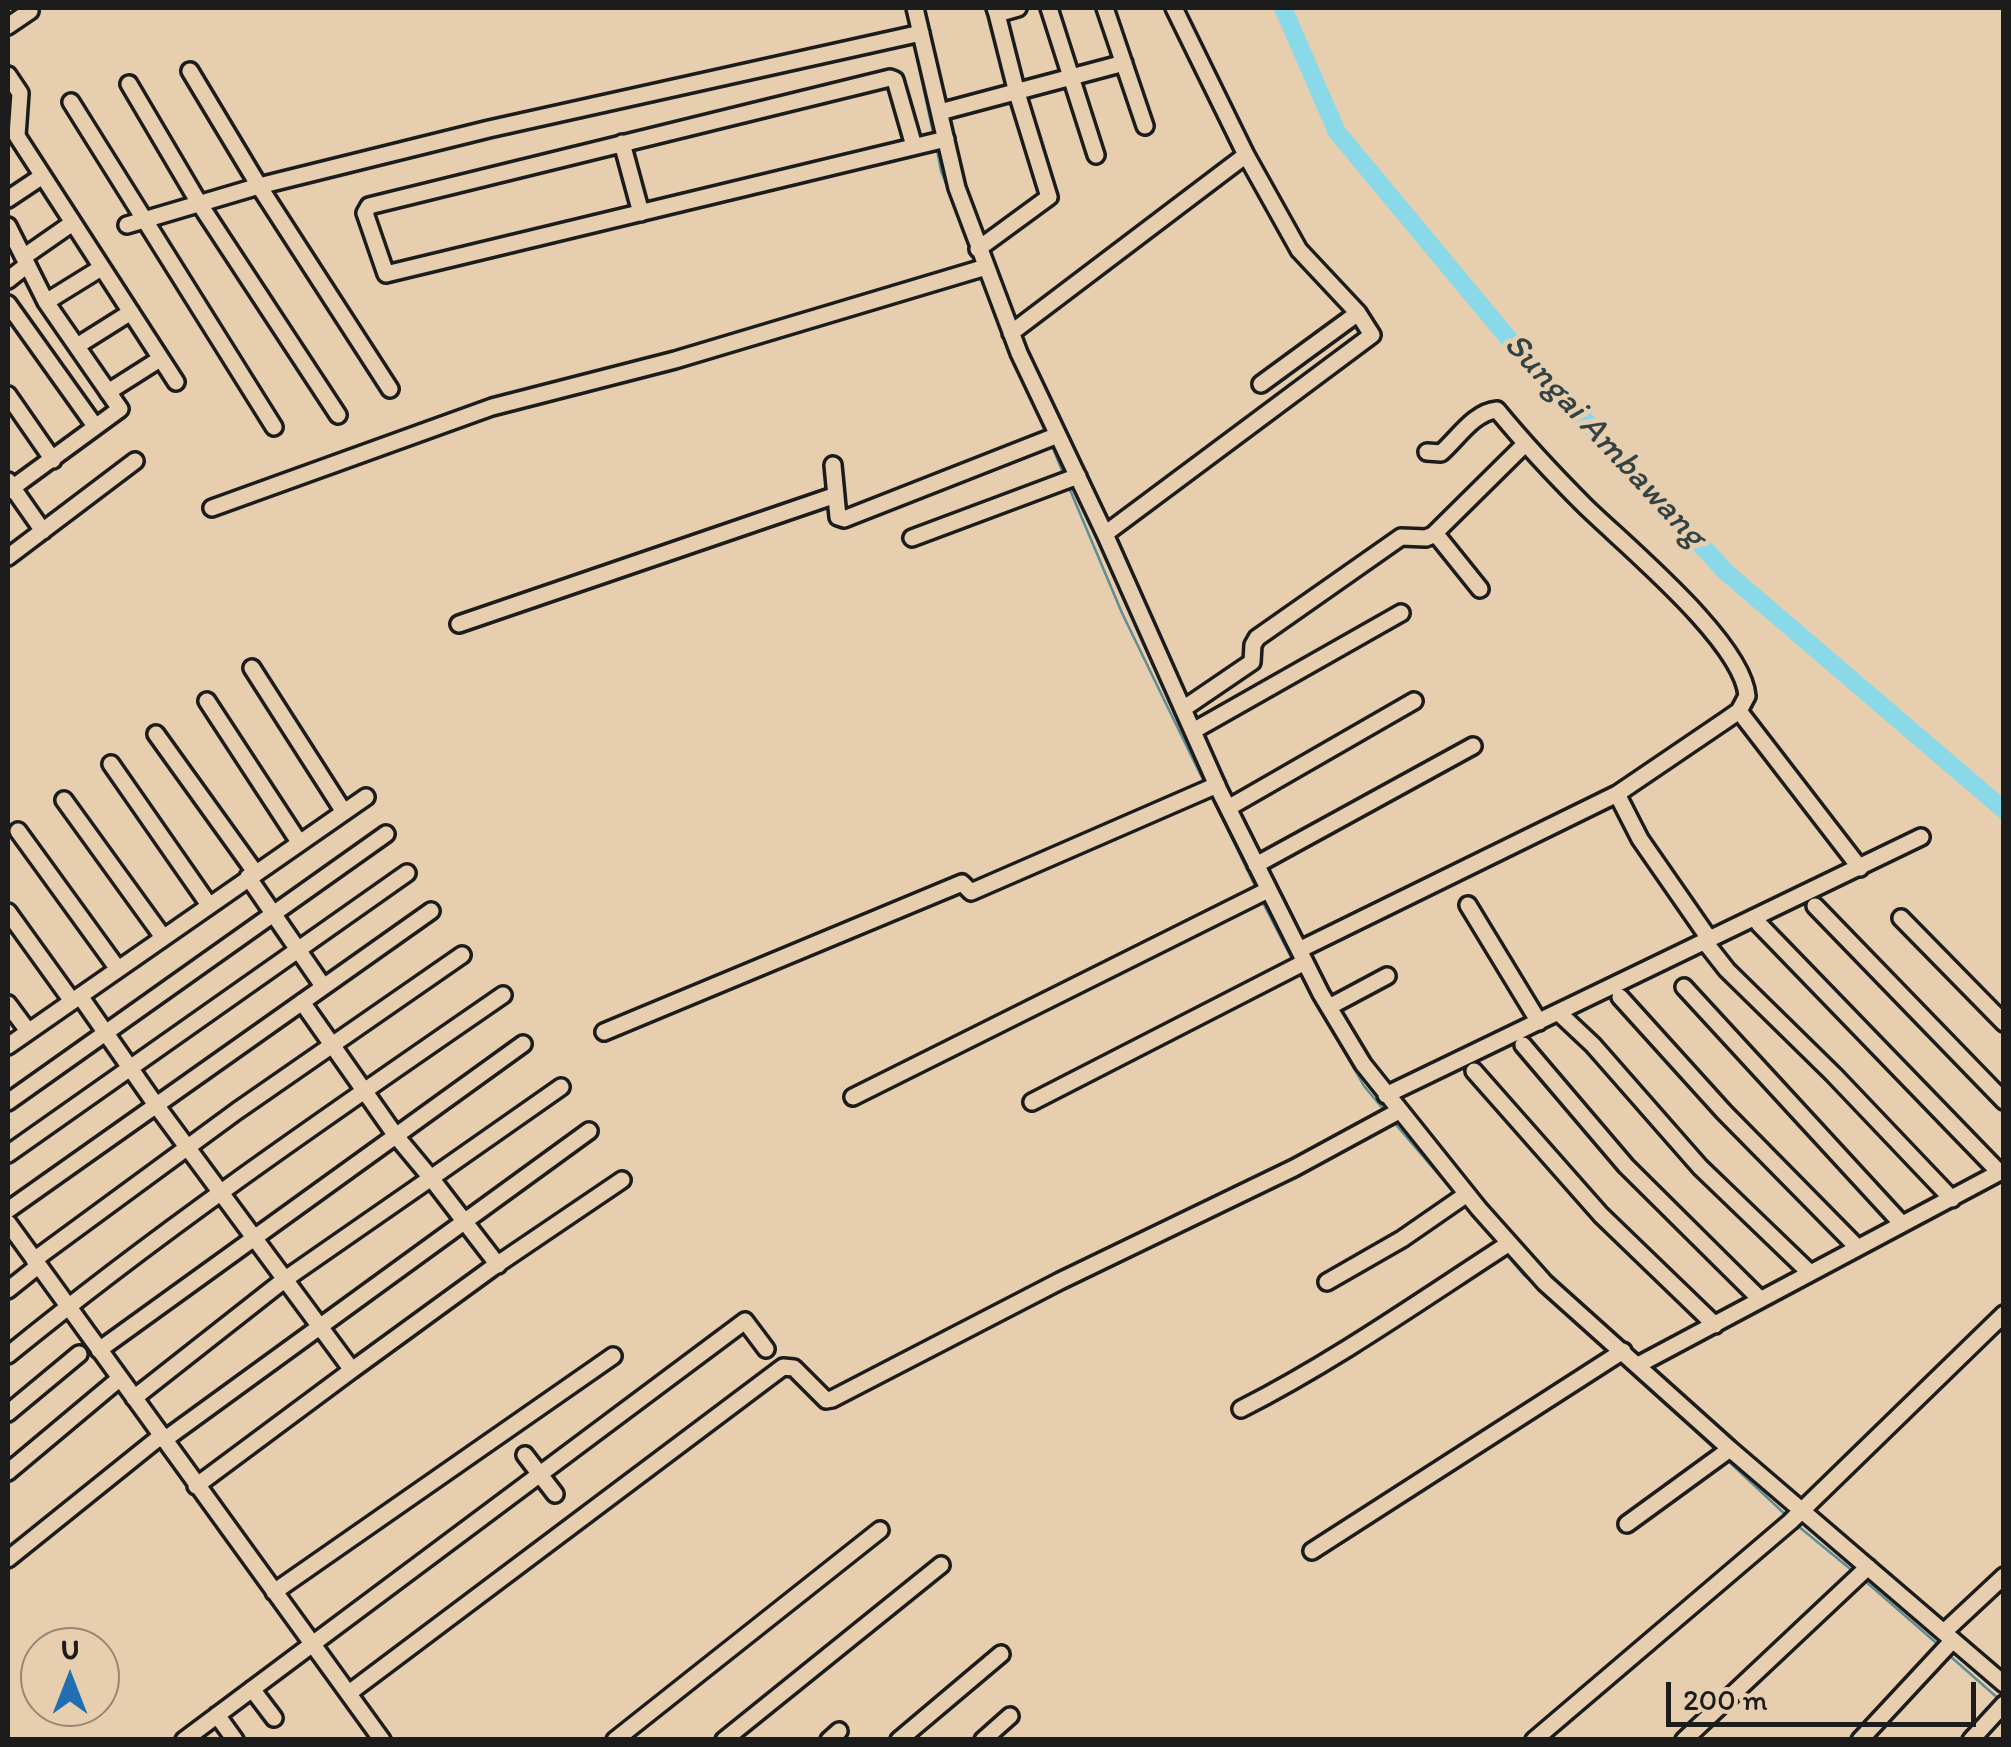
<!DOCTYPE html>
<style>
body{margin:0}
#map{position:relative;width:2011px;height:1747px;overflow:hidden;background:#e7ceaf;font-family:Itim,sans-serif}
canvas{display:block}
.frame{position:absolute;inset:0;border:10px solid #1c1c1c;pointer-events:none}
.north{position:absolute;left:20px;top:1627px;width:100px;height:100px;box-sizing:border-box;background:#e7ceaf;border:2px solid #968774;border-radius:50%;rotate:0deg;font-size:28px;font-weight:700;line-height:40px;text-align:center;color:#1c1c1c}
.north::after{content:'';display:block;margin:auto;width:35px;height:45px;background:#1f6fb2;clip-path:polygon(50% 0,100% 100%,50% 72%,0 100%)}
.scale{position:absolute;left:1666px;top:1682px;width:310px;height:45px;box-sizing:border-box;border:5px solid #1c1c1c;border-top:0;padding-left:12px;font-size:30px;line-height:35px;white-space:nowrap;color:#1c1c1c;-webkit-text-stroke:8px #e7ceaf;paint-order:stroke}
</style>
<div id="map">
<canvas width="2011" height="1747"></canvas>
<div class="frame"></div>
<div class="north">U</div>
<div class="scale">200 m</div>
</div>
<script>
const context = document.querySelector('canvas').getContext('2d');
context.lineJoin = 'round';
function stroke(path, color, width, dash) { context.strokeStyle = color; context.lineWidth = width; context.lineCap = dash ? 'butt' : 'round'; context.setLineDash(dash || []); context.stroke(path); }
function drawText(font, color, halo, rows, align = 'center') {
  context.font = font + ' Itim,sans-serif'; context.lineWidth = 10; context.setLineDash([]); context.textBaseline = 'middle'; context.strokeStyle = halo; context.fillStyle = color; for (const [text, x, y, turn = 0] of rows) {
    context.save(); context.translate(x, y); context.rotate((+turn || 0) * Math.PI / 180); context.textAlign = isNaN(turn) ? turn : align; if (halo) context.strokeText(text, 0, 0); context.fillText(text, 0, 0); context.restore();
  }
}
const stream = new Path2D(`
 M907,8L911,26
 M914,43L933,133
 M937,150L941,171L971,247
 M1022,376L1045,431
 M1052,446L1063,473
 M1068,485L1122,613L1204,782
 M1210,793L1257,890
 M1262,901L1293,961
 M1299,972L1364,1086L1384,1110
 M1392,1120L1455,1194
 M1463,1204L1497,1243
 M1505,1253L1523,1274L1608,1351
 M1617,1360L1715,1449
 M1725,1458L1788,1517
 M1798,1526L1854,1572
 M1864,1580L1941,1647
 M1950,1656L2000,1700`);
const river = new Path2D(`
 M1283,8L1337,132L1508,338L1727,573L2004,810`);
const minor = new Path2D(`
 M915,8L957,188L1019,353L1105,534L1219,790L1321,994L1363,1064L1479,1209L1545,1283L1730,1449L2004,1684
 M995,8L997,14L1018,8
 M1049,8L1096,155
 M1105,8L1145,126
 M8,26L30,11
 M190,71L259,186L390,389
 M8,75L20,93L17,136L176,382
 M129,84L199,203L338,415
 M71,102L274,427
 M940,112L1124,63
 M622,143L641,213
 M914,146L895,80L890,78L369,206L365,213L386,274L946,139
 M8,199L41,177
 M127,225L259,186L489,129L921,33
 M8,226L46,302L120,409L8,491
 M978,249L1049,197L1017,93L997,14
 M25,256L71,224
 M8,280L27,265
 M46,302L101,268
 M8,304L95,426
 M1011,333L1246,155
 M77,346L131,312
 M1261,384L1358,313
 M108,392L160,359
 M8,395L53,460
 M833,465L838,517L844,519L1058,435
 M8,481L43,531
 M212,508L492,407L675,360L986,267
 M1435,533L1480,589
 M1105,534L1372,335L1358,313L1299,250L1246,155L1174,8
 M912,538L1078,476
 M8,557L135,461
 M459,624L836,495
 M252,668L344,812
 M207,701L299,842
 M1183,709L1252,662L1253,645L1257,638L1401,537L1426,538L1433,535L1525,444
 M1739,711L1860,868
 M1193,731L1401,613
 M156,734L255,872
 M111,764L209,905
 M1617,794L1640,839L1710,940
 M64,800L163,937
 M1228,808L1414,701
 M18,831L118,969
 M1256,865L1473,746
 M248,877L323,986
 M1468,905L1539,1022
 M1815,906L2004,1101
 M8,912L72,1001
 M1901,918L2004,1023
 M1759,924L1999,1172
 M1705,942L1727,970L1834,1075L1952,1199
 M1299,950L1617,794L1726,720L1739,711L1747,696C1743,642 1626,546 1585,506C1554,475 1525,444 1497,410C1474,412 1458,438 1441,453L1427,452
 M1684,987L1902,1224
 M80,996L156,1105L352,1370L492,1268L622,1180
 M1620,997L1724,1112L1857,1247
 M302,1002L396,1136L431,1178L561,1087
 M8,1004L28,1031
 M1329,1007L1387,976
 M1559,1013L1593,1045L1700,1167L1809,1272
 M604,1032L962,883L971,892L1217,785
 M1523,1045L1626,1166L1760,1299
 M8,1046L366,797
 M1474,1071L1601,1215L1715,1325
 M1386,1095L1921,837
 M853,1097L1268,890
 M8,1102L386,834
 M1032,1102L1305,962
 M8,1154L407,873
 M8,1210L431,911
 M8,1223L382,1740
 M34,1260L237,1111L462,955
 M1327,1282L1402,1239L1467,1194
 M8,1290L38,1266
 M99,1350L523,1044
 M8,1355C166,1226 335,1111 503,995
 M1638,1365L2004,1170
 M134,1398L284,1280L431,1178L498,1265
 M1241,1409C1335,1361 1420,1301 1508,1244
 M8,1413L79,1354
 M164,1440L589,1131
 M525,1455L555,1494
 M8,1472L119,1379
 M196,1486L352,1370
 M1627,1524L1730,1449
 M1312,1551L1623,1351
 M8,1559L161,1436
 M274,1592L613,1356
 M1944,1632L2004,1576
 M252,1689L274,1718
 M349,1693L783,1367L794,1368L826,1400L832,1399L1060,1281L1294,1168L1399,1111
 M217,1715L235,1740
 M184,1740L745,1321L766,1349
 M615,1740L880,1530
 M724,1740L941,1565
 M829,1740L839,1731
 M899,1740L1001,1654
 M983,1740L1010,1716
 M1534,1740L1790,1522L2004,1314
 M1684,1740L1868,1567
 M1860,1740L1953,1640
 M1971,1740L2004,1704`);
const waterNames = [
 ["Sungai Ambawang",1604,441,47]
];
stroke(stream, '#5e8d96', 2.5);
stroke(river, '#8ad9e8', 18);
stroke(minor, '#1c1c1c', 22);
stroke(minor, '#e7ceaf', 15);
drawText('italic 35px', '#324245', '#e7ceaf', waterNames);
</script>
